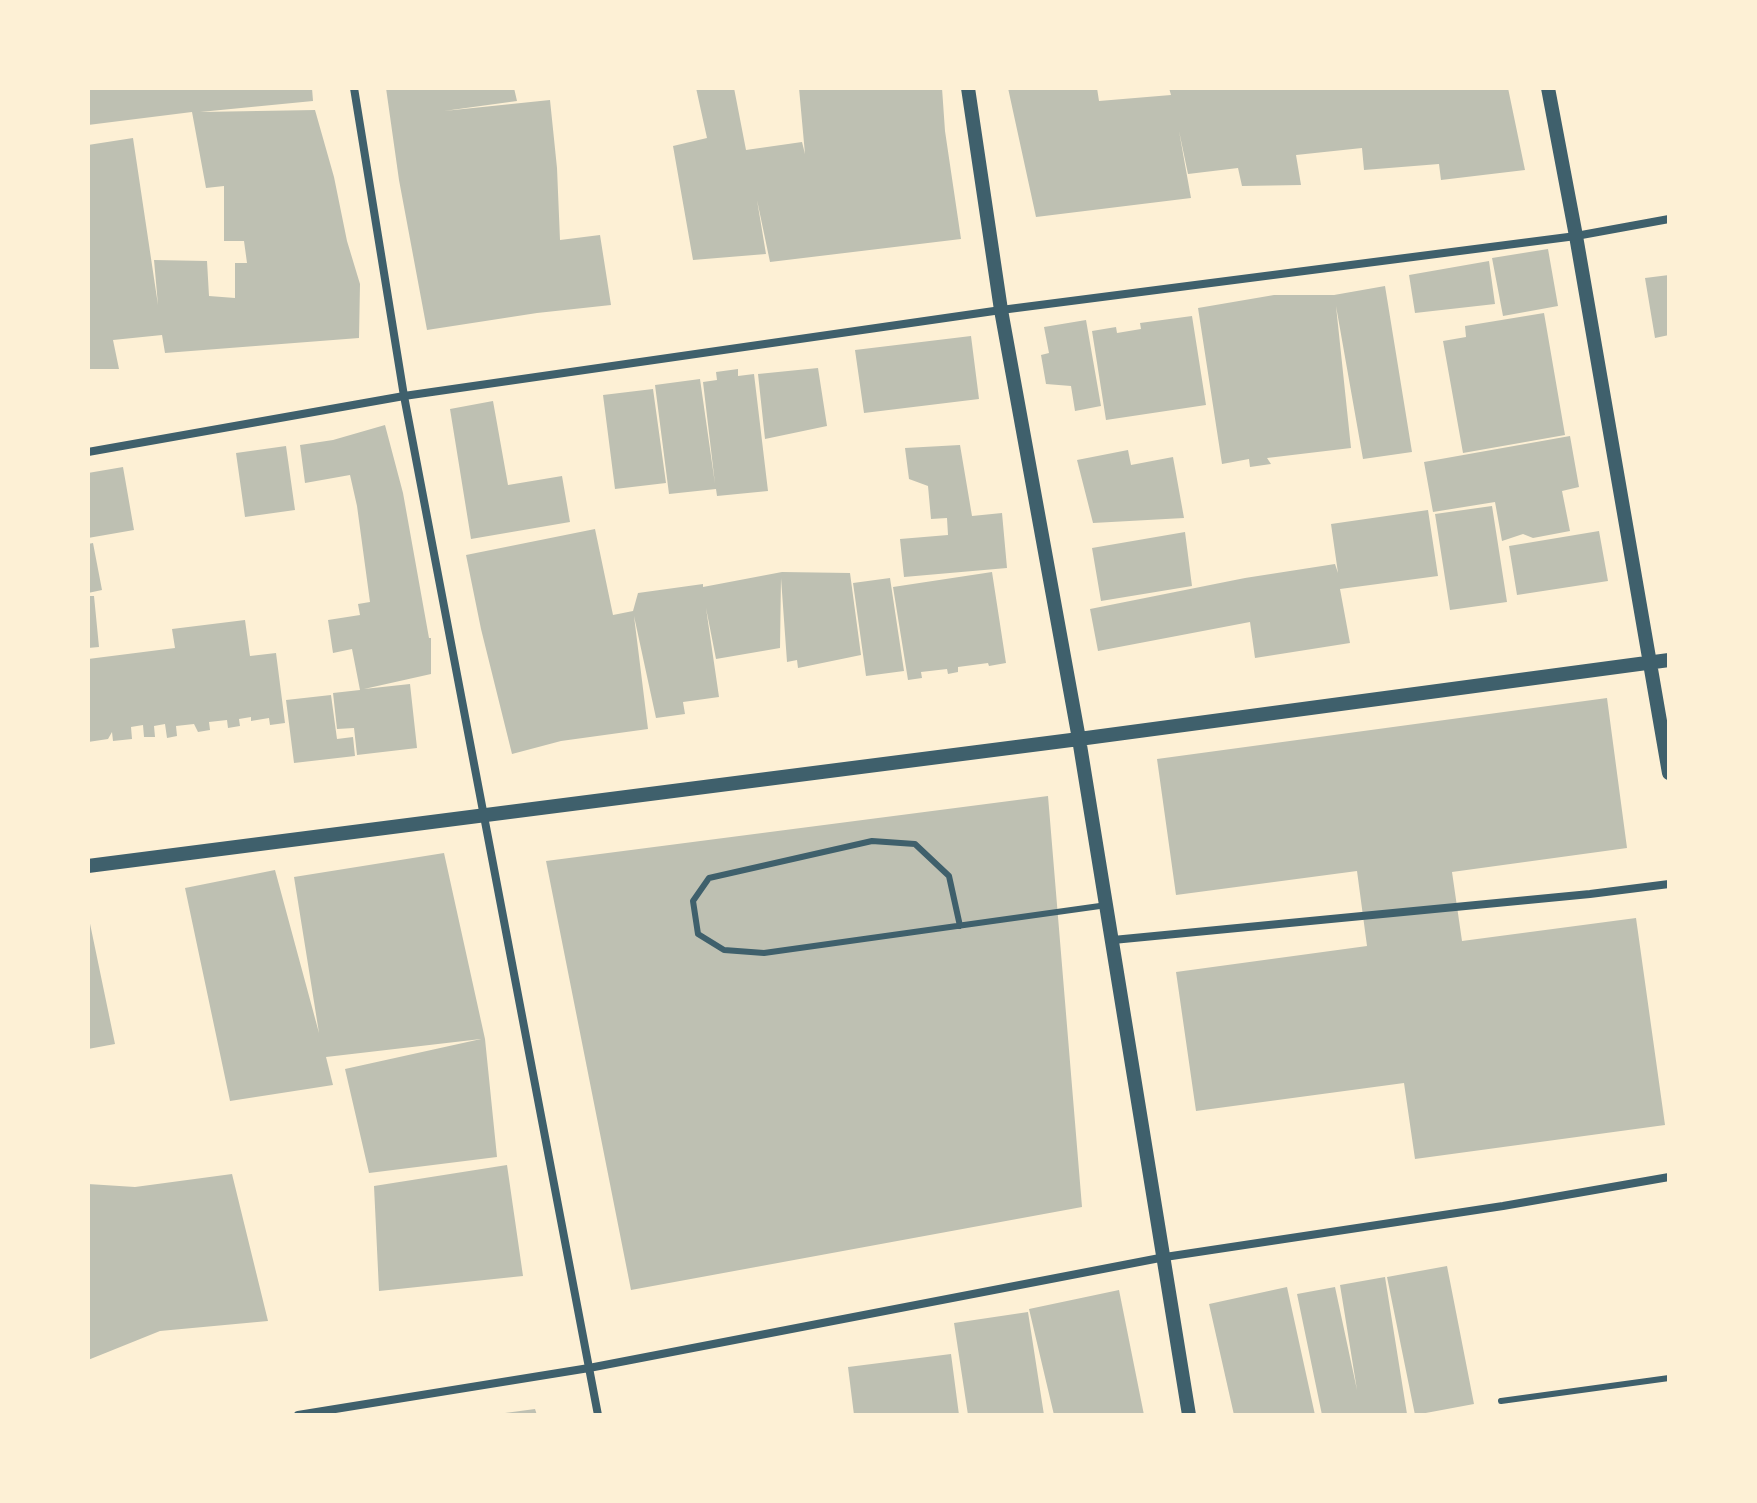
<!DOCTYPE html>
<style>
body{margin:0}
#map{position:relative;width:1757px;height:1503px;overflow:hidden;background:#fdf0d5;font-family:Mulish,sans-serif}
canvas{display:block}
.frame{position:absolute;inset:0;border:90px solid #fdf0d5;pointer-events:none}
</style>
<div id="map">
<canvas width="1757" height="1503"></canvas>
<div class="frame"></div>
</div>
<script>
const context = document.querySelector('canvas').getContext('2d');
context.lineJoin = 'round';
function paint(path, color) { context.fillStyle = color; context.fill(path, 'evenodd'); }
function stroke(path, color, width, dash) { context.strokeStyle = color; context.lineWidth = width; context.lineCap = dash ? 'butt' : 'round'; context.setLineDash(dash || []); context.stroke(path); }
const building = new Path2D(`
 M88,88H312L313,101L200,112L315,110L334,177L347,241L360,284L359,338L165,353L162,335L113,340L119,369H88V145L133,138L158,305L154,260L207,261L209,296L235,298V263H247L244,241H224V186L206,188L192,112L88,125Z
 M386,88H514L517,101L444,111L550,100L557,168L560,240L600,235L611,305L537,313L427,330L399,180Z
 M696,88H734L746,150L802,142L805,154L799,88H942L945,131L961,239L770,262L757,200L766,254L693,260L673,146L707,138Z
 M1008,88H1097L1099,101L1171,95L1169,88H1508L1525,170L1441,180L1439,164L1364,170L1362,148L1296,155L1301,185L1242,186L1238,168L1188,174L1179,131L1191,198L1036,217Z
 M1548,249L1558,306L1503,316L1492,258Z
 M1489,261L1495,304L1415,313L1409,275Z
 M1669,275V335L1655,338L1645,278Z
 M1385,286L1412,452L1363,459L1336,306L1351,448L1267,458L1271,464L1250,467L1249,459L1222,464L1198,308L1274,295H1334Z
 M1544,313L1565,435L1463,453L1443,341L1466,337L1465,326Z
 M1192,316L1206,405L1106,420L1092,331L1116,327L1117,333L1141,329L1140,323Z
 M1086,320L1101,406L1075,411L1071,386L1046,384L1041,355L1049,353L1044,327Z
 M971,336L979,399L864,413L855,350Z
 M818,368L827,426L765,439L758,374Z
 M738,369V376L754,374L768,491L717,496L716,489L669,494L655,385L700,379L715,484L703,382L717,380L716,372Z
 M653,389L666,483L615,489L603,395Z
 M493,401L508,485L562,476L570,522L471,539L450,409Z
 M385,425L403,493L429,638H431V674L364,689L410,684L417,748L357,755L354,728L337,729L333,693L360,690L352,649L333,653L328,620L360,615L358,604L370,602L357,506L350,475L305,483L300,445L333,440Z
 M1570,436L1579,487L1562,491L1570,531L1533,538L1523,534L1502,541L1495,502L1433,512L1424,462Z
 M960,445L972,516L1002,513L1007,568L904,577L900,539L948,535L947,518L931,519L928,486L909,479L905,448Z
 M286,446L295,510L245,517L236,453Z
 M1128,450L1131,465L1173,457L1184,518L1093,523L1077,460Z
 M123,467L134,530L88,538V473Z
 M1492,506L1507,602L1450,610L1435,514Z
 M1428,510L1438,576L1340,589L1350,643L1255,658L1250,622L1098,651L1090,609L1245,578L1335,564L1338,573L1331,524Z
 M595,529L613,615L633,611L638,593L703,584V587L782,572L850,573L861,655L798,668L797,660L787,662L781,578L780,648L716,659L706,608L719,697L683,702L685,714L656,718L634,616L648,729L561,741L512,754L481,629L466,555Z
 M1599,531L1608,581L1517,595L1509,546Z
 M1185,532L1192,586L1101,601L1092,548Z
 M93,543L102,590L88,593V544Z
 M992,572L1006,663L989,666L988,663L958,667V672L948,674L947,669L921,672L922,678L908,680L893,587Z
 M890,578L904,671L866,676L853,583Z
 M88,596H94L99,647L88,648Z
 M245,620L250,656L276,653L285,723L270,725L269,718L251,721V717L239,719L240,726L228,728L227,720L209,722L210,730L198,732L194,724L176,726L177,736L167,738L165,724L154,726L155,737H144L143,725L131,727L132,739L113,741L112,732L108,739L88,742V659L175,648L172,629Z
 M331,695L337,739L353,737L355,756L294,763L286,700Z
 M1607,698L1627,848L1452,872L1462,941L1636,918L1665,1125L1415,1159L1404,1083L1196,1111L1176,972L1367,946L1357,871L1176,895L1157,759Z
 M1048,796L1082,1207L631,1290L546,861Z
 M444,853L485,1039L497,1157L369,1173L345,1069L481,1039L326,1057L333,1085L230,1101L185,888L275,870L319,1033L294,877Z
 M88,914L115,1044L88,1049Z
 M507,1165L523,1276L379,1291L374,1186Z
 M232,1174L268,1321L160,1331L88,1360V1184L135,1187Z
 M1447,1266L1474,1404L1415,1415L1387,1277Z
 M1385,1277L1407,1414L1322,1415L1297,1294L1335,1287L1357,1390L1340,1285Z
 M1287,1287L1315,1415H1234L1209,1304Z
 M1119,1290L1144,1415H1054L1029,1309Z
 M1028,1312L1044,1415H968L954,1323Z
 M951,1354L959,1415H854L848,1367Z
 M535,1409L537,1415H505V1413Z`);
const service = new Path2D(`
 M960,926L949,876L915,844L872,841L709,878L693,901L698,934L724,950L764,953L1107,905
 M1501,1401L1669,1378`);
const minor = new Path2D(`
 M354,88L404,396L598,1415
 M88,452L404,396L1001,310L1576,236L1669,219
 M1113,940L1590,894L1669,884
 M298,1415L589,1368L1165,1257L1503,1206L1669,1177`);
const tertiary = new Path2D(`
 M968,88L1001,310L1079,739L1189,1415
 M1548,88L1576,236L1669,773
 M88,866L1079,739L1669,660`);
paint(building, '#bec0b2');
stroke(service, '#3f606c', 6);
stroke(minor, '#3f606c', 8);
stroke(tertiary, '#3f606c', 14);
</script>
